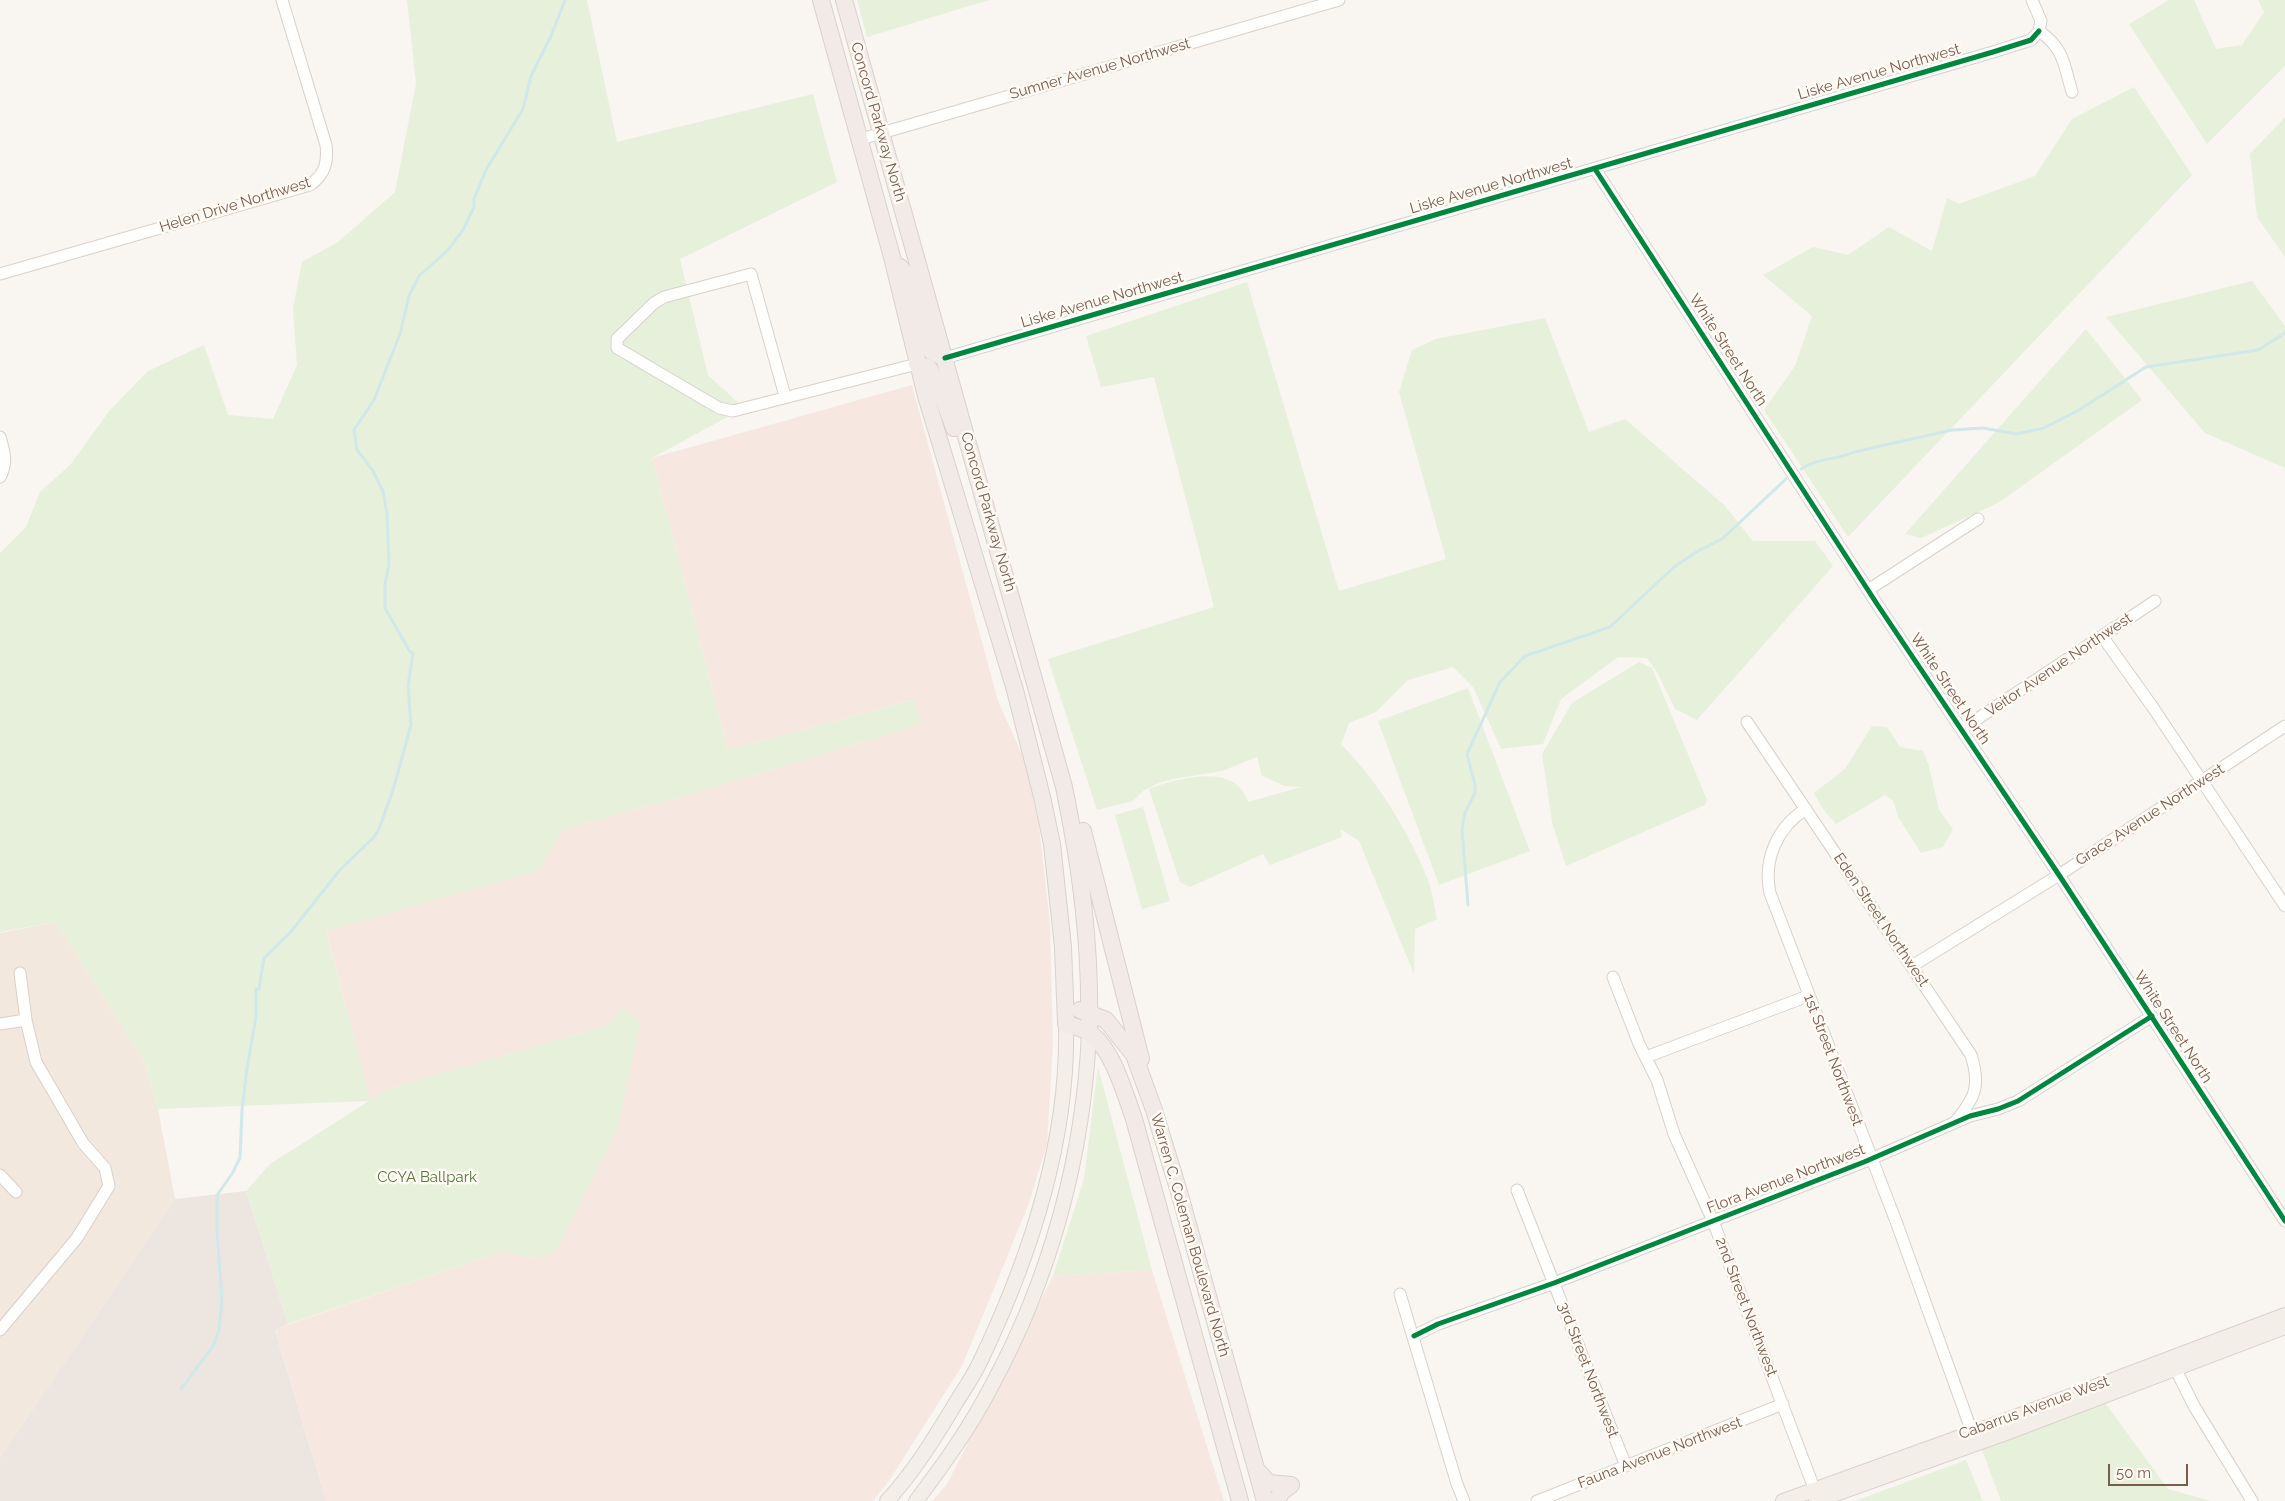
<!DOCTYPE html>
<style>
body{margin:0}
#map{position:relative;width:2285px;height:1501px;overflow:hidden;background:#f9f5f0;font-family:Raleway,sans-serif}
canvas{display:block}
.scale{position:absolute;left:2108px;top:1464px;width:80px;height:22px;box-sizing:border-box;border:2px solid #7a5c4d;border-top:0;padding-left:6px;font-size:15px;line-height:18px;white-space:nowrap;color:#7a5c4d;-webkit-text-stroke:4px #fffaf3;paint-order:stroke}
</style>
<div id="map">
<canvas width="2285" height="1501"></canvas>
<div class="scale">50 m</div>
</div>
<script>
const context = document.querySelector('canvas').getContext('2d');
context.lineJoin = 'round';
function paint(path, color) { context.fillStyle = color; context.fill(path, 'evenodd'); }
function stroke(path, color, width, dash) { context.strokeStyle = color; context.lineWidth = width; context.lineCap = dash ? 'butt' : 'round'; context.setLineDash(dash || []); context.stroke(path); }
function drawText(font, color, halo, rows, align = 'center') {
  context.font = font + ' Raleway,sans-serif'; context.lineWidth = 5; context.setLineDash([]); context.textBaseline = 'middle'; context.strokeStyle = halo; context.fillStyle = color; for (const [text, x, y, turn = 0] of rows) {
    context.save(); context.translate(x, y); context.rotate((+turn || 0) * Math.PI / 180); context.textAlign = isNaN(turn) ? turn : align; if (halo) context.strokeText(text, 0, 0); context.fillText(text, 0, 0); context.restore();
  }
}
const residential = new Path2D(`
 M56,922L144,1060L158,1109L175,1199L0,1458V933Z`);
const commercial = new Path2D(`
 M912,385L998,701L1025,761L1039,826L1050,924L1053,1044L1047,1144L1028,1206L962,1366L889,1481L873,1501H326L275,1329L501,1252L540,1258L622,1008L609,1025L388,1089L370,1101L326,930L539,870L563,829L695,793L921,724L913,700L728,750L652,458Z
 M1152,1270L1224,1501H932L947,1484L1053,1276Z`);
const industrial = new Path2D(`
 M246,1191L288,1324L275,1330L326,1501H0V1458L175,1199Z`);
const green = new Path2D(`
 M407,0H587L617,142L813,94L837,182L680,259L708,375L744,408L652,458L728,750L914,700L921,724L695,793L563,829L540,870L326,931L370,1100L388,1089L609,1025L622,1008L641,1022L617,1130L555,1252L540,1258L501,1252L288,1324L246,1191L270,1164L369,1101L158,1109L144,1060L56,922L0,932V553L26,527L40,492L70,465L110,410L148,371L204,345L228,415L273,419L297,365L293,308L302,262L338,242L395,192L416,83Z
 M857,0H989L867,37Z
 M2169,0H2194L2216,49L2242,45L2264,12L2258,0H2285V66L2207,144L2129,24Z
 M2134,87L2192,175L1848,537L1764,410L1795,366L1812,316L1763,275L1813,247L1848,255L1889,227L1932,251L1947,198L1959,204L2035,176L2072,119Z
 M2285,117V257L2257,217L2250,154Z
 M2252,281L2285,326V468L2205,433L2106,317Z
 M1247,282L1339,591L1446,559L1399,392L1412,350L1436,339L1545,318L1589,432L1625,419L1724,505L1753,541H1815L1833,566L1697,720L1675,709L1657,672L1647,658L1618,657L1561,699L1543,744L1501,749L1473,687L1453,667L1408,680L1376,712L1349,723L1341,744C1378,782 1405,826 1426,875C1432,888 1434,905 1437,919L1415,929L1414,974L1359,841L1340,829L1342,837L1270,865L1263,854L1190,887L1180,882L1149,789C1171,780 1219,767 1238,786C1243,790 1246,797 1248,802L1301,787L1285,786L1262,776L1257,757L1222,771L1173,779L1158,783L1143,791L1133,801L1097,810L1048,659L1214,607L1154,377L1101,387L1086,336Z
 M2086,329L2142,400L1998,503L1921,538L1905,534Z
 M1639,662L1652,668L1707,800L1705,805L1566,866L1552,822L1542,754L1572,703Z
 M1468,688L1530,851L1439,885L1378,721Z
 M1872,726L1887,727L1900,747L1923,751L1929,766L1939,810L1953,829L1943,847L1921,853L1898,817L1893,800L1885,795L1836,824L1823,809L1814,793L1845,769Z
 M1143,807L1170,901L1142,909L1115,815Z
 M1098,1067L1152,1270L1053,1276L1084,1179Z
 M2100,1396L2168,1489L2211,1501H2001L1979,1442Z
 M1966,1460L1983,1501H1855Z`);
const stream = new Path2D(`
 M1801,469C1817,458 1837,460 1854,452L1952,430L1983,428L2016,434L2044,428L2079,410L2146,367L2258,350L2285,333
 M1468,905L1462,829L1465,813L1475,793V785L1467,754L1500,682L1525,656L1610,627L1674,567L1698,551L1722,539L1786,479
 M181,1389L213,1346L219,1330L222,1299L217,1232V1195L232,1174L240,1158L242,1110L247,1068L256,1017V989H259L264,958L290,933L339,871L374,837L379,829L393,790L411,725L408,686L413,653L410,652L385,608V584L389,565L387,514L383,491L373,471L357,450L354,430L374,400L400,334L409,296L419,276L448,250L463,230L474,207V199L486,170L523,109L531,76L551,36L565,0`);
const minor = new Path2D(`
 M2032,0L2041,21L2039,31
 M2039,31C2064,48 2064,65 2072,92
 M861,139L1339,0
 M1595,169L1877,604L2059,875L2285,1221
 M0,274L310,185C325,174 328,163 326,145L282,0
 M945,358L1993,52L2031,40L2039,31
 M785,396L751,274L664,297L654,303L617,339V348L719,408L733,411L917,364
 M0,437C4,451 8,463 0,477
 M1868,590L1978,519
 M2102,636L2154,709L2285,906
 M1747,722L1971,1055C1981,1086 1975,1098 1955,1122
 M1962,729L2155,601
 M1806,809C1777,827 1763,860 1770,893L1897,1224L1972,1432
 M1912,966L2059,875L2285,726
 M1613,977L1639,1044L1657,1080L1674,1134L1713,1221L1817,1496
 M0,1024L26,1020
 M1646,1057L1808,996
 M0,1175L16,1192
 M1517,1190L1626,1466
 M1400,1294L1457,1484L1464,1501
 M0,1330L77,1238L109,1186L105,1168L83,1143L36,1062L26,1020L20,973
 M1414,1336L1438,1324L1554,1283L1864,1162L1970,1116L1998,1109L2018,1101L2152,1016
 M2175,1368L2194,1406L2252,1501
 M1537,1501L1783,1404`);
const major = new Path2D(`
 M887,1501C912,1474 932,1442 951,1411C960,1395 972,1379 980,1362C1030,1258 1069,1141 1066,1024
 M916,1501C943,1465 970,1428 991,1387C1050,1279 1084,1155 1089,1032
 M1783,1501L2004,1421L2285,1315
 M1816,1501L2009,1432L2285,1327`);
const highway = new Path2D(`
 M821,0L892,257L926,396L1015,690L1042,797L1052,844L1063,947L1066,1024C1073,1026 1082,1028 1088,1032C1112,1046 1125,1094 1134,1119L1240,1501
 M844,0L1064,787C1081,870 1091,946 1089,1032
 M900,267L908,277L927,343L932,352L945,358
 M917,364L929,368L943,397L954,428
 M1083,831L1141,1059
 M1080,1010L1106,1020L1134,1055L1154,1110L1179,1192L1265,1501
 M1257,1470L1269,1483L1291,1485
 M1276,1501L1282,1492L1291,1485`);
const cycleway = new Path2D(`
 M1595,169L1877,604L2059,875L2285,1221
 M945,358L1993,52L2031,40L2039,31
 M1414,1336L1438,1324L1554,1283L1864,1162L1970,1116L1998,1109L2018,1101L2152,1016`);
const streetNames = [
 ["Sumner Avenue Northwest",1100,69,-16],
 ["Liske Avenue Northwest",1879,72,-16],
 ["Concord Parkway North",878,122,74],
 ["Liske Avenue Northwest",1491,186,-16],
 ["Helen Drive Northwest",235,205,-17],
 ["Liske Avenue Northwest",1102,300,-16],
 ["White Street North",1728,350,57],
 ["Concord Parkway North",988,512,74],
 ["Veitor Avenue Northwest",2059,665,-34],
 ["White Street North",1950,689,56],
 ["Grace Avenue Northwest",2150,815,-33],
 ["Eden Street Northwest",1881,920,56],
 ["White Street North",2173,1027,57],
 ["1st Street Northwest",1833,1060,69],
 ["Flora Avenue Northwest",1786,1179,-21],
 ["Warren C. Coleman Boulevard North",1190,1235,74],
 ["2nd Street Northwest",1746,1307,69],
 ["3rd Street Northwest",1588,1370,69],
 ["Cabarrus Avenue West",2034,1408,-20],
 ["Fauna Avenue Northwest",1660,1453,-21]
];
const parkNames = [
 ["CCYA Ballpark",427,1177]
];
paint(residential, '#f2e8de');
paint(commercial, '#f6e8e1');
paint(industrial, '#ede5e0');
paint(green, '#e7f0db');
stroke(stream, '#d0e8ea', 3);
stroke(minor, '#d7d1cb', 13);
stroke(major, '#dad1cc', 16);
stroke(highway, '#dad1cc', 18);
stroke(minor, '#fefefd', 11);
stroke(major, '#f3eee8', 14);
stroke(highway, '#f2eae7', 16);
stroke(cycleway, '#00873e', 5);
drawText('15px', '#7a5c4d', '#fffaf3', streetNames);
drawText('15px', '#537a41', '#fffaf3', parkNames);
</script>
